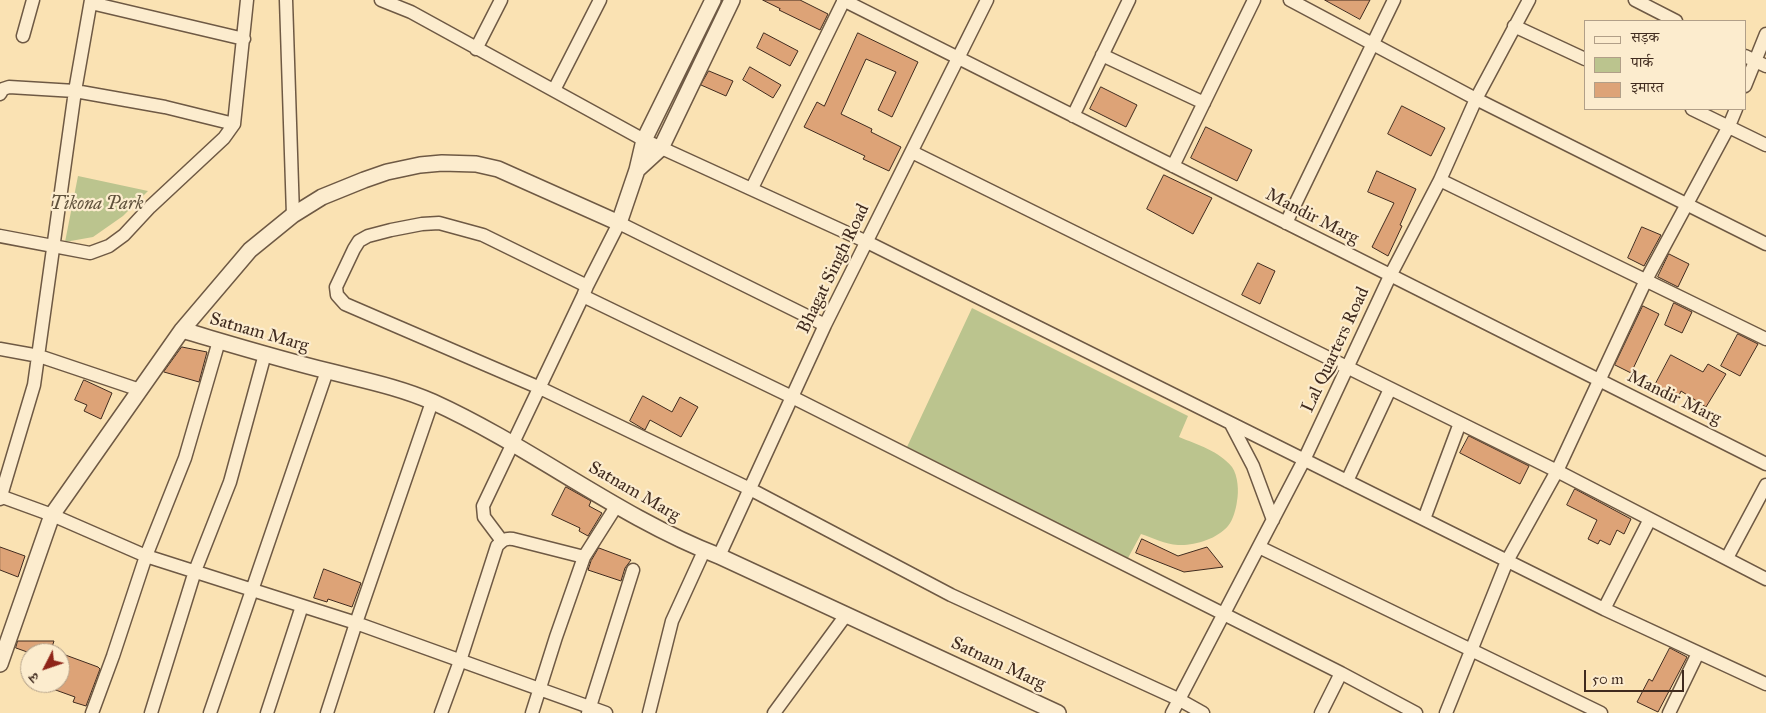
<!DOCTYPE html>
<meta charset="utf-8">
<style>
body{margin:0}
#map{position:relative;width:1766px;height:713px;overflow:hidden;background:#fae2b3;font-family:"IM FELL Great Primer","Noto Serif Devanagari",serif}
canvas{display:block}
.legend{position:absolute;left:1584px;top:20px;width:162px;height:90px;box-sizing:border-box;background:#fcecce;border:1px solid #b19f88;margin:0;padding:6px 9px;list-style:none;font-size:15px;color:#402b1f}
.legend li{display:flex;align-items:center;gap:10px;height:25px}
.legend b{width:25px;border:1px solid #b19f88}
.north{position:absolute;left:20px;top:643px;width:50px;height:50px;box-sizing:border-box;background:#fcecce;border:1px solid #b19f88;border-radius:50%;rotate:229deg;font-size:14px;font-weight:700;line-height:20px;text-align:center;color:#402b1f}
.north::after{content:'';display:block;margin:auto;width:18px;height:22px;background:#8f2418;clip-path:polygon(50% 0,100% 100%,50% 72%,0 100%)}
.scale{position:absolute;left:1584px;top:670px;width:100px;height:22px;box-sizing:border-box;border:2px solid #402b1f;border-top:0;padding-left:6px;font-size:15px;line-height:18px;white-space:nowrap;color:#402b1f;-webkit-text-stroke:4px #fcecce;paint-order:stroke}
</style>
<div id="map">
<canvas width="1766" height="713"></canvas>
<ul class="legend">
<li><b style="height:6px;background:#fcecce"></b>सड़क</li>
<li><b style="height:14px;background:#bbc48e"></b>पार्क</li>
<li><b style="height:14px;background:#dda377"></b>इमारत</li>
</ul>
<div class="north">उ</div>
<div class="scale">50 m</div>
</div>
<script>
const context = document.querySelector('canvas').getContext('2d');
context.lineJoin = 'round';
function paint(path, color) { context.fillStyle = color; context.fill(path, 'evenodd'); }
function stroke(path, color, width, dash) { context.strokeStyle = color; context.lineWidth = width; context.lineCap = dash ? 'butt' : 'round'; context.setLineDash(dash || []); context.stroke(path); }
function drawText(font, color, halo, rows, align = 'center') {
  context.font = font + ' "IM FELL Great Primer",serif'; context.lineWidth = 4.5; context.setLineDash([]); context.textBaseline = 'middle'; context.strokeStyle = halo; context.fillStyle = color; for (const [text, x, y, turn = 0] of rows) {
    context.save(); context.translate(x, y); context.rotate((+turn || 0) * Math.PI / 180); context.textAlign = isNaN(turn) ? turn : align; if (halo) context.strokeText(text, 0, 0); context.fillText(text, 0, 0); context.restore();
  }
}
const green = new Path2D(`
 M78,176L148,191L123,216L93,237L65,242Z
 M972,308L1188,416L1179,437C1198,445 1219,451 1232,467C1238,475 1239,492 1237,501C1236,509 1233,520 1228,526C1217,539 1194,546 1178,545C1165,544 1153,538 1141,534L1128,558L907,447Z`);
const building = new Path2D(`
 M763,0H800L828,14L820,30L779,10L780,9Z
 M1325,0H1370L1360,19Z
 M764,33L798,51L790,66L757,48Z
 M858,33L918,62L892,117L878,110L896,72L866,59L841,114L872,129L871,132L901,147L889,171L863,159L865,156L804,127L817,102L824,106Z
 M750,67L781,85L773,98L743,80Z
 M709,71L733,81L726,96L701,85Z
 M1101,87L1137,105L1126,127L1090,109Z
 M1402,106L1445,128L1431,156L1388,134Z
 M1206,127L1252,150L1237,181L1191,158Z
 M1377,171L1416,189L1400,225L1402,226L1388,256L1372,247L1394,203L1368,192Z
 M1164,175L1212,198L1193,234L1147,209Z
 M1642,227L1661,235L1644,266L1628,258Z
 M1669,254L1689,264L1678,287L1658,277Z
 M1258,263L1275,271L1260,304L1242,295Z
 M1674,303L1692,312L1682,333L1665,325Z
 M1643,306L1659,314L1631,373L1615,365Z
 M1738,334L1758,344L1740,376L1721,366Z
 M182,347L207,352L199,382L164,372Z
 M1671,355L1703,372L1708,364L1726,374L1706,407L1681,391L1676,402L1653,389Z
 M84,380L112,393L101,419L84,411L87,405L75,400Z
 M643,396L672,412L680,397L698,407L681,437L650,420L645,430L630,421Z
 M1469,436L1529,466L1520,484L1460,453Z
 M566,487L591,501L589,506L602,513L588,536L579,531L580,528L552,515Z
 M1575,489L1631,519L1624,534L1617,530L1610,545L1600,540L1598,544L1588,539L1597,520L1567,505Z
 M1142,539L1178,556L1207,547L1223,567L1184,572L1136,553Z
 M0,547L25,556L18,577L0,570Z
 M599,548L631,560L625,568L621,581L588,570L591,561Z
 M324,569L361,583L352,607L328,599L327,602L314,598Z
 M18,641H54L50,653H30L16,648Z
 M1670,648L1687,657L1658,712L1637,702L1649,679L1652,681Z
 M60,653L98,667L100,669L86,706L73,702L75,697L39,684L40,683H60Z`);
const minor = new Path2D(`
 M286,0L293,215
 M381,0L411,12L644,140L867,242L1604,609L1766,684
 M843,0L1766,464
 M1290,0L1476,99L1766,244
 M1635,0L1676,21
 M91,3L244,39
 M1514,26L1585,59
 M23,36L33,0
 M476,49L501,0
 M1102,55L1204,103
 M1745,56L1766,66
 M1745,86L1766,34
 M554,90L600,0
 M0,94L3,89L9,87L75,91L165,107L234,124
 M1692,109L1766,145
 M1073,116L1129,0
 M912,152L1557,471L1766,579
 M1173,166L1254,0
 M1440,180L1766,339
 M752,188L844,0
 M1286,223L1394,0
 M0,236L90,253L109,246L124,235L150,207L224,138L234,124L247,0
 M587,286L483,235L439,223L422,224L391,230L368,236L359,241L354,249L336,287L337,295L345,304L540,388L750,489L951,595L1178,699L1203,713
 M583,296L792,397L1341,673L1416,713
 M0,349L39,356L140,390
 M1231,424L1253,466L1273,520
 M1347,481L1390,389
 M0,496L52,515L146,556L356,623L606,713
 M0,499L34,385L75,91L91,0
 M1424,519L1460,423
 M502,541L484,517L483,506L583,296L587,286L619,223L825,325
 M1259,547L1601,713
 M719,556L825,325L987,0
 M1727,558L1766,485
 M1604,609L1650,519
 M92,713L113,656L146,556L185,458L219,341
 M151,713L195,571L230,482L265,354
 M210,713C250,599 287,485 327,371
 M267,713L302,606
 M327,713L356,623L432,402
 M441,713L460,661L497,546C503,540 505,538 513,539L584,557
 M532,713L556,637L584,557L617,505
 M588,713L633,570
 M649,713L672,621L704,551
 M774,713L846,615
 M1172,713L1304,460L1390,276L1440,180L1476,99L1529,0
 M1321,713L1341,673
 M1446,713L1507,561L1557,471L1646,280L1729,126L1736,109
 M1669,713L1698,653`);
const tertiary = new Path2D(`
 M637,170L661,148L732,0
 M182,330C230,344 279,359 328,371C363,380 399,387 433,402C532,447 618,517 719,556L1058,713
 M0,664L52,515L182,330L250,250L293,215L322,197L364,180L387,172L420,165L442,163L476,164L498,169L619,223L637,170L644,140L713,0`);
const parkNames = [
 ["Tikona Park",97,205]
];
const streetNames = [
 ["Mandir Marg",1312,217,27],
 ["Bhagat Singh Road",834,269,-64],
 ["Satnam Marg",259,333,16],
 ["Lal Quarters Road",1336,350,-65],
 ["Mandir Marg",1674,398,26],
 ["Satnam Marg",634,492,30],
 ["Satnam Marg",998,664,25]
];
paint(green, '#bbc48e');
paint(building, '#dda377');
stroke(building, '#402b1f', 1);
stroke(minor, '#6e5944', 15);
stroke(tertiary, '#6e5944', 18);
stroke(minor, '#fcecce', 12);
stroke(tertiary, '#fcecce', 15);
drawText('italic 18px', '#5f513b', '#fcecce', parkNames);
drawText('18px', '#402b1f', '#fcecce', streetNames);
</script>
